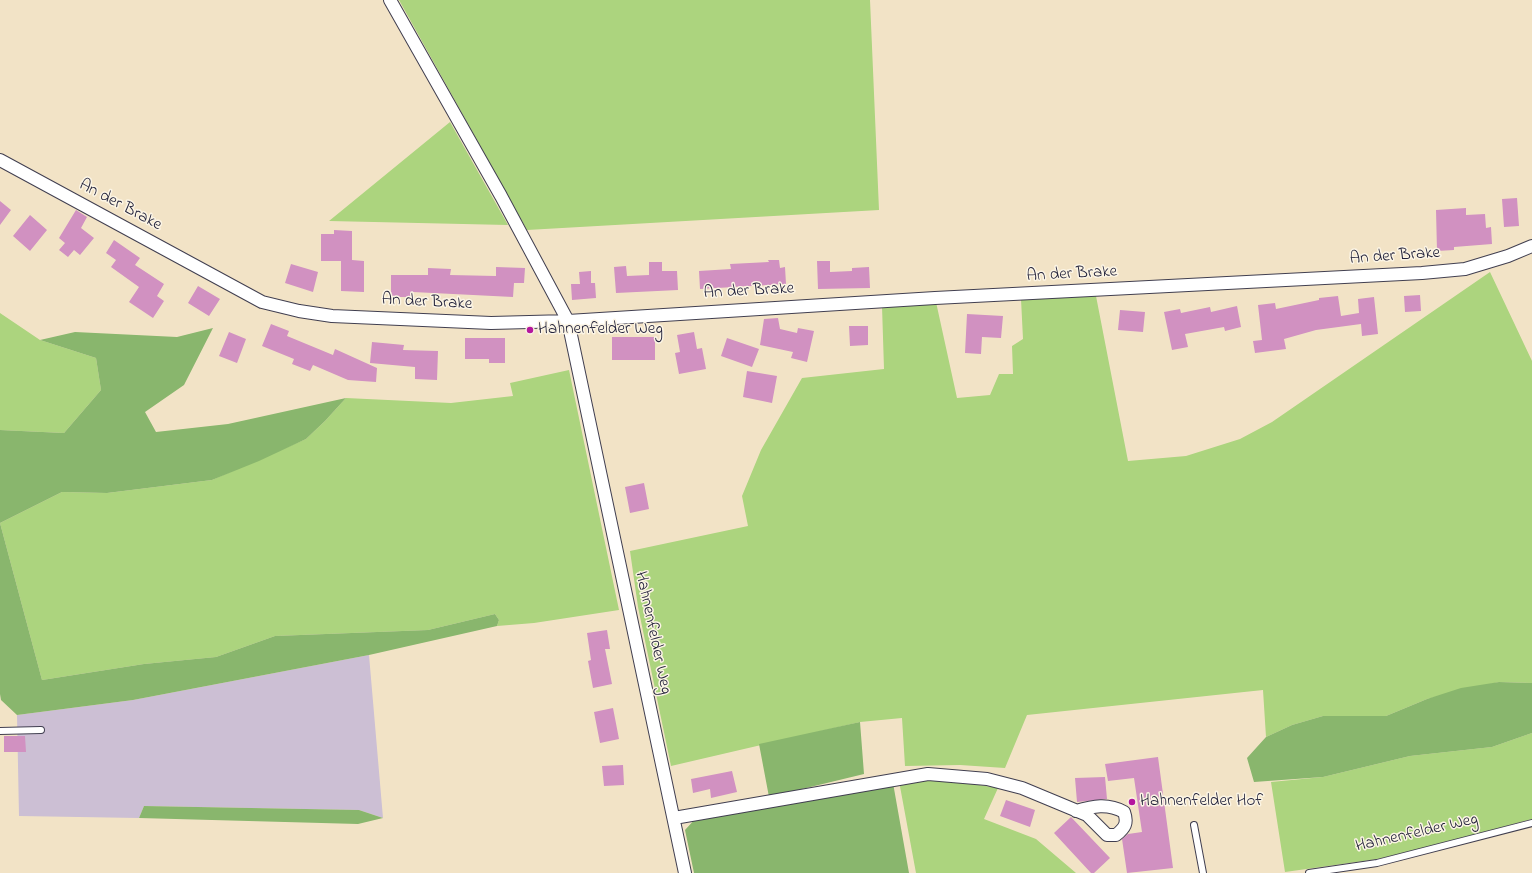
<!DOCTYPE html>
<style>
body{margin:0}
canvas{display:block;background:#f2e3c6}
</style>
<canvas width="1532" height="873"></canvas>
<script>
const context = document.querySelector('canvas').getContext('2d');
context.lineJoin = 'round';
function paint(path, color) { context.fillStyle = color; context.fill(path, 'evenodd'); }
function stroke(path, color, width, dash) { context.strokeStyle = color; context.lineWidth = width; context.lineCap = dash ? 'butt' : 'round'; context.setLineDash(dash || []); context.stroke(path); }
function drawText(font, color, halo, rows, align = 'center') {
  context.font = font + ' "Indie Flower",sans-serif'; context.lineWidth = 3; context.setLineDash([]); context.textBaseline = 'middle'; context.strokeStyle = halo; context.fillStyle = color; for (const [text, x, y, turn = 0] of rows) {
    context.save(); context.translate(x, y); context.rotate((+turn || 0) * Math.PI / 180); context.textAlign = isNaN(turn) ? turn : align; if (halo) context.strokeText(text, 0, 0); context.fillText(text, 0, 0); context.restore();
  }
}
const industrial = new Path2D(`
 M369,655L383,818L359,810L144,806L139,818L19,816L17,715L133,700Z`);
const green = new Path2D(`
 M399,0H870L879,210L527,230Z
 M450,122L508,225L329,221Z
 M1490,272L1532,361V683L1499,682L1427,699L1386,716H1323L1292,725L1266,737L1263,690L1027,715L1005,768L960,765L905,766L902,718L860,722L671,766L638,607L630,551L748,526L742,496L761,450L802,378L884,369L882,306L936,302L957,398L990,395L999,374H1013L1012,346L1023,339L1021,299L1096,296L1128,461L1186,456L1240,439L1272,422Z
 M0,313L40,340L96,358L101,390L64,433L0,430Z
 M569,370L619,610L534,623L497,626L499,620L495,614L428,630L275,636L216,657L144,664L42,680L0,523L62,492L107,493L212,480L306,439L325,421L346,398L451,403L513,396L510,383Z
 M1532,733V819L1445,843L1378,859L1285,872L1271,782L1323,777L1410,756L1492,747Z
 M948,780L998,788L984,819L1036,839L1076,873H916L899,781Z`);
const forest = new Path2D(`
 M213,328L184,385L145,412L156,432L228,424L346,398L325,421L306,439L259,461L212,480L107,493L62,492L0,523L42,680L144,664L216,657L275,636L428,630L495,614L499,620L497,626L369,655L133,700L17,715L1,700L0,694V430L64,433L101,390L96,358L40,340L75,332L177,337Z
 M1499,682L1532,683V733L1492,747L1410,756L1323,777L1254,782L1247,758L1266,737L1292,725L1323,716H1386L1427,699L1461,688Z
 M860,722L864,774L769,797L759,744Z
 M893,783L909,873H694L685,830L697,817Z
 M144,806L359,810L383,818L358,824L139,818Z`);
const building = new Path2D(`
 M1517,198L1519,226L1504,227L1502,199Z
 M0,201L11,210L0,225Z
 M1466,208V215L1485,214L1486,228L1491,227L1492,244L1454,247V250L1437,251L1436,210Z
 M76,210L87,217L81,228L94,238L80,255L74,250L68,257L59,250L65,243L59,238Z
 M30,215L47,230L30,251L13,236Z
 M334,230L352,231V260L364,261V292L341,291V261H321V234H334Z
 M114,240L140,258L135,265L164,284L157,296L164,301L153,318L129,302L139,287L111,267L116,260L106,253Z
 M768,260H779L780,268L785,267L786,284L700,289L699,271L731,269L730,264L769,262Z
 M817,261H830V272L852,271V268L869,267L870,288L818,289Z
 M649,262H662V271H677L678,290L616,293L614,267L626,266L627,276L649,275Z
 M291,264L318,272L313,292L285,283Z
 M496,267L525,268L524,283H514L513,297L413,292V297H391V275H428V268L451,269L450,275L496,276Z
 M591,271V283H595L596,298L572,300L571,284H580L579,272Z
 M198,286L220,299L209,316L188,303Z
 M1420,295L1421,311L1405,312L1404,296Z
 M1338,296L1341,316L1359,313L1358,299L1374,297L1378,334L1362,336L1361,324L1316,330L1284,339L1286,349L1255,353L1253,341L1262,340L1258,305L1275,303L1276,309L1319,300V298Z
 M1237,306L1241,327L1225,331L1224,327L1185,334L1188,347L1172,350L1164,312L1180,309L1181,313L1210,307L1211,312Z
 M1120,310L1145,312L1143,332L1118,330Z
 M967,314L1003,316L1001,338L982,337L981,354L965,353Z
 M778,318L780,329L797,333L798,328L814,331L807,362L791,358L793,352L760,345L764,319Z
 M271,324L289,331L287,336L333,355L335,349L377,368L376,382L348,380L313,365L310,371L292,364L294,359L262,346Z
 M849,326H868V345L850,346Z
 M229,332L246,339L237,363L219,356Z
 M694,332L697,349L702,348L706,369L679,374L675,353L680,352L677,335Z
 M612,337H655V360H612Z
 M465,338H505V363H489V359H465Z
 M727,338L759,349L752,367L721,356Z
 M372,342L404,345L403,350L438,351L437,380L415,379V367L370,363Z
 M747,371L777,376L772,403L743,397Z
 M644,483L649,509L630,513L625,487Z
 M607,630L610,649H605L612,684L593,688L588,661L591,660L587,633Z
 M613,708L619,739L600,743L594,712Z
 M4,736H25L26,752H4Z
 M1158,757L1173,868L1127,873L1122,839L1128,834L1142,832L1134,778L1108,781L1105,764Z
 M623,765L624,785L604,786L602,766Z
 M732,771L737,792L711,798L710,789L693,793L691,779Z
 M1105,777L1107,799L1077,802L1075,778Z
 M1006,800L1035,810L1030,827L1000,816Z
 M1071,817L1110,858L1094,873H1091L1054,833Z`);
const lane = new Path2D(`
 M0,731L41,730
 M1194,825L1203,873
 M1309,873L1377,863L1532,823`);
const street = new Path2D(`
 M390,0L501,196L568,321L685,873
 M0,160L262,302L299,311L332,316L491,323L568,321L935,298L1422,273L1465,269L1508,256L1532,246
 M674,818L928,774L987,779L1022,788L1087,815L1107,835H1116C1125,828 1128,823 1124,812C1108,803 1093,806 1076,811`);
const markers = [
 [530,330,4,"#b5179e"],
 [1132,802,4,"#b5179e"]
];
const streetNames = [
 ["An der Brake",120,206,28],
 ["An der Brake",1395,257,-4],
 ["An der Brake",1072,275,-3],
 ["An der Brake",749,292,-3],
 ["An der Brake",427,303,3],
 ["Hahnenfelder Weg",652,633,78],
 ["Hahnenfelder Weg",1417,834,-13]
];
const poiNames = [
 ["Hahnenfelder Weg",538,330],
 ["Hahnenfelder Hof",1140,802]
];
paint(industrial, '#ccbfd4');
paint(green, '#acd47e');
paint(forest, '#89b66d');
paint(building, '#d191c1');
stroke(lane, '#413f50', 8);
stroke(street, '#413f50', 14);
stroke(lane, '#fff', 6);
stroke(street, '#fff', 12);
for (const [x, y, r, color] of markers) { const dot = new Path2D(); dot.arc(x, y, r, 0, 2 * Math.PI); context.fillStyle = color; context.fill(dot); stroke(dot, '#fcf5e5', 1.5); }
drawText('17px', '#22223b', '#fcf5e5', streetNames);
drawText('17px', '#22223b', '#fcf5e5', poiNames, 'left');
</script>
